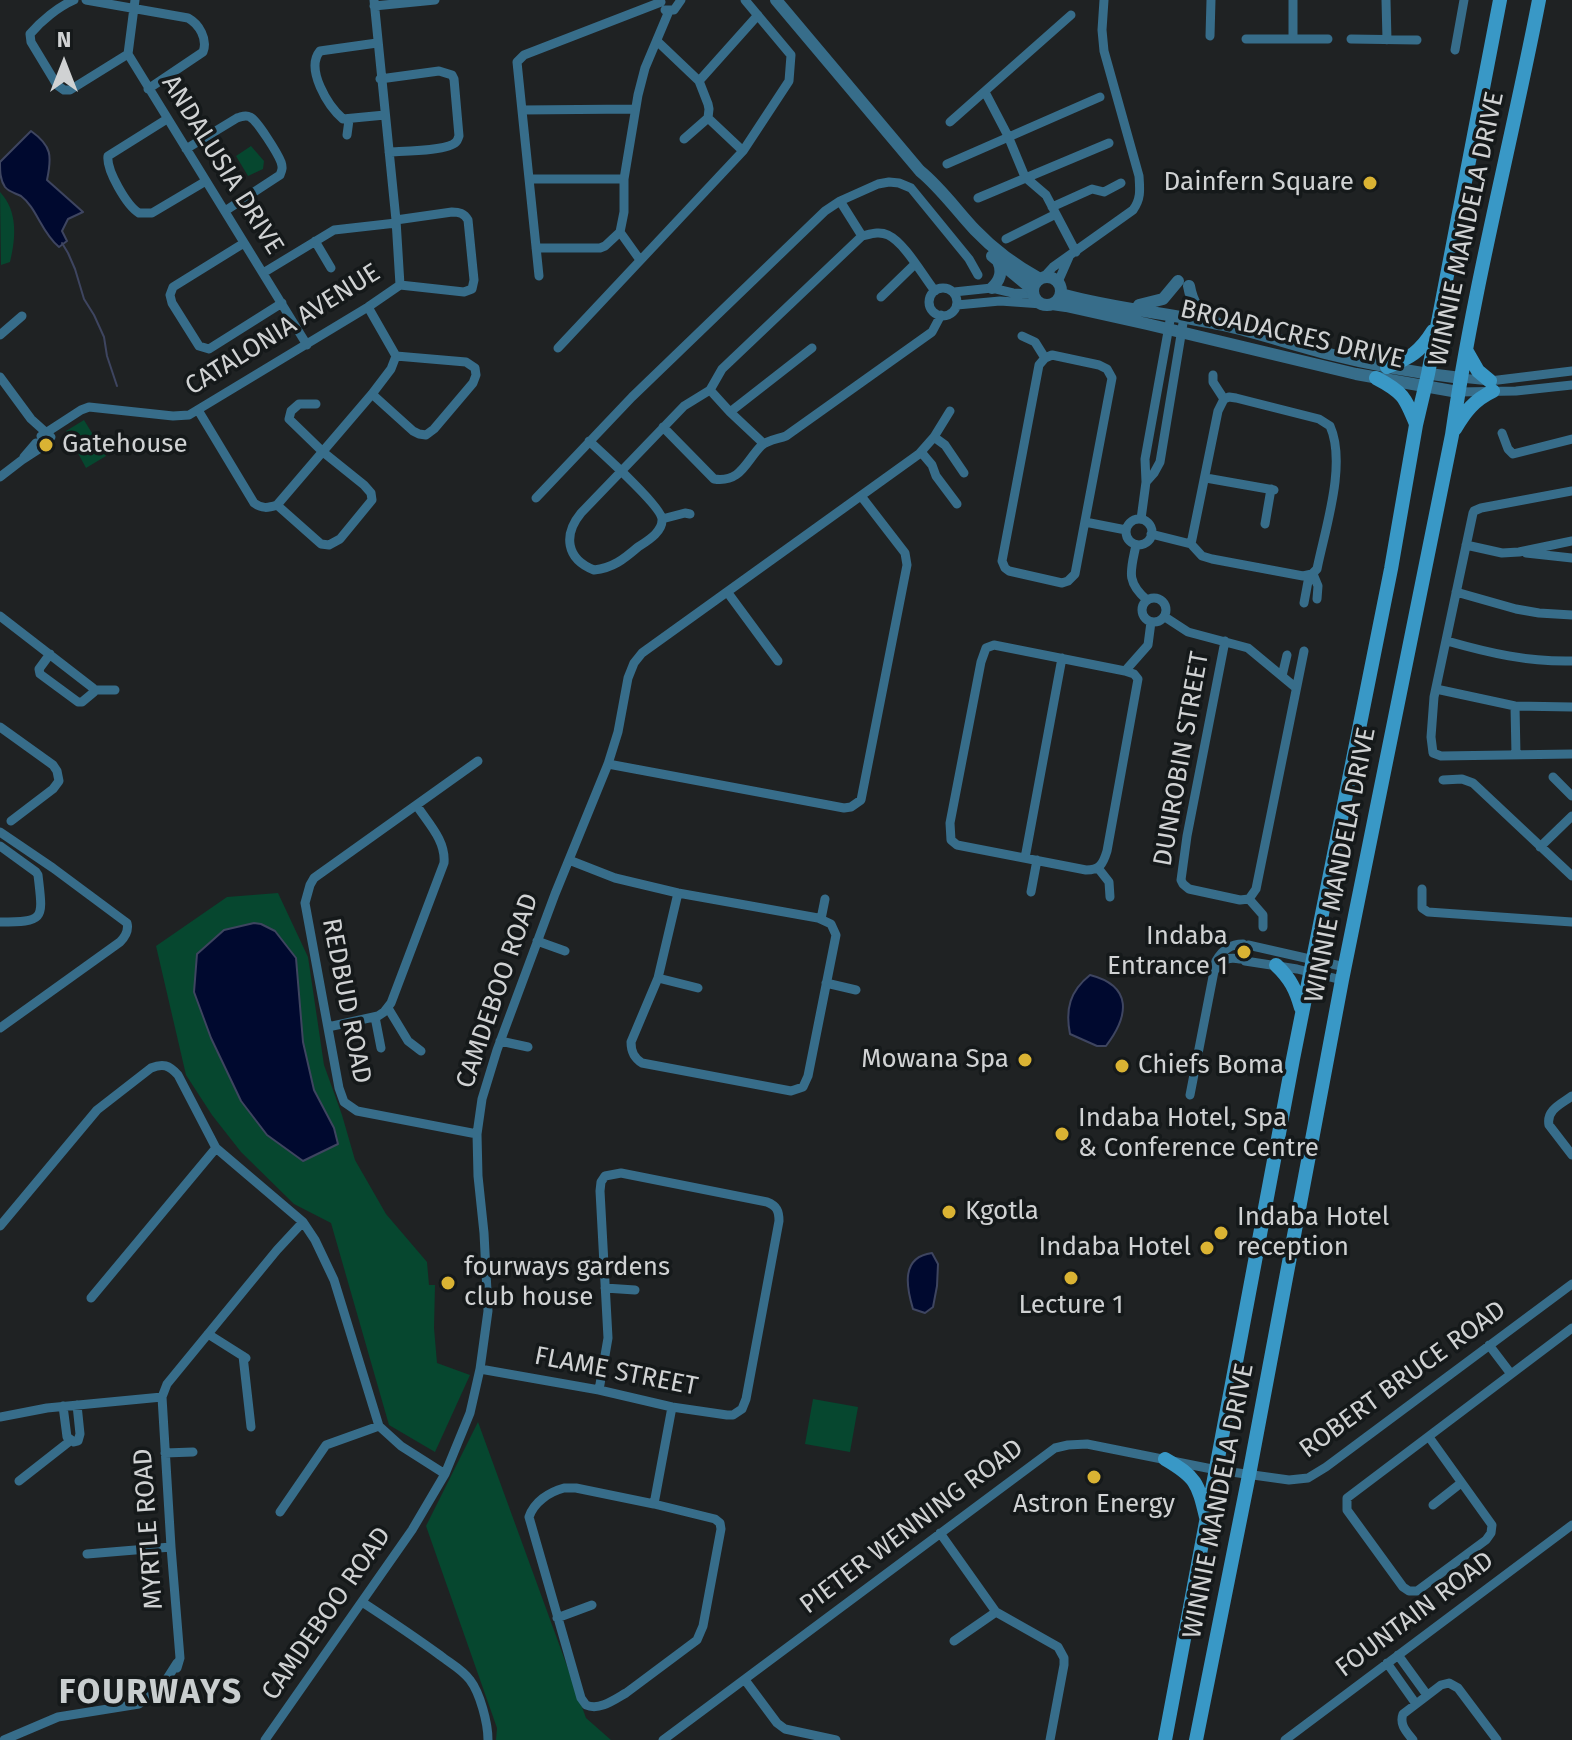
<!DOCTYPE html>
<style>
body{margin:0}
#map{position:relative;width:1572px;height:1740px;overflow:hidden;background:#1f2223;font-family:"Fira Sans",sans-serif}
canvas{display:block}
.north{position:absolute;left:24px;top:24px;width:80px;height:80px;-webkit-text-stroke:6px #15191a;paint-order:stroke;rotate:0deg;font-size:22px;font-weight:700;line-height:32px;text-align:center;color:#d0d2d3}
.north::after{content:'';display:block;margin:auto;width:28px;height:36px;background:#d0d2d3;clip-path:polygon(50% 0,100% 100%,50% 72%,0 100%)}
</style>
<div id="map">
<canvas width="1572" height="1740"></canvas>
<div class="north">N</div>
</div>
<script>
const context = document.querySelector('canvas').getContext('2d');
context.lineJoin = 'round';
function paint(path, color) { context.fillStyle = color; context.fill(path, 'evenodd'); }
function stroke(path, color, width, dash) { context.strokeStyle = color; context.lineWidth = width; context.lineCap = dash ? 'butt' : 'round'; context.setLineDash(dash || []); context.stroke(path); }
function drawText(font, color, halo, rows, align = 'center') {
  context.font = font + ' "Fira Sans",sans-serif'; context.lineWidth = 7; context.setLineDash([]); context.textBaseline = 'middle'; context.strokeStyle = halo; context.fillStyle = color; for (const [text, x, y, turn = 0] of rows) {
    context.save(); context.translate(x, y); context.rotate((+turn || 0) * Math.PI / 180); context.textAlign = isNaN(turn) ? turn : align; if (halo) context.strokeText(text, 0, 0); context.fillText(text, 0, 0); context.restore();
  }
}
const green = new Path2D(`
 M251,146L264,161L263,169L248,176L236,156Z
 M0,192C18,211 16,238 10,262L1,265Z
 M84,420L106,456L86,468L66,431Z
 M278,893L308,957L324,1065L342,1115L355,1160L386,1214L427,1262L429,1285H435L434,1328L437,1363L470,1375L435,1452L389,1425L331,1223L294,1204L241,1152L212,1115L186,1075L156,946L227,897Z
 M813,1399L858,1407L850,1452L805,1444Z
 M478,1422L586,1718L611,1740H496L497,1728L426,1526Z`);
const water = new Path2D(`
 M31,131C52,146 52,156 47,180L83,212L68,219L62,231L67,241L59,247C41,232 37,208 21,196C15,193 9,192 5,187C0,180 0,171 0,162Z
 M254,923L261,924L275,931L296,958L303,1042L314,1090L334,1128L338,1144L303,1161L267,1135L241,1101L211,1038L194,992L197,954L224,930Z
 M1090,975C1133,986 1129,1016 1106,1046H1097L1070,1034C1065,1009 1070,991 1090,975Z
 M932,1253L938,1264L937,1286L933,1307L925,1313L913,1309C906,1286 901,1257 932,1253Z`);
const stream = new Path2D(`
 M62,243L68,253L75,269L84,299L94,315L104,337L107,356L117,386`);
const minor = new Path2D(`
 M74,0C58,7 41,21 30,34L31,42L57,85L64,90H70L128,54
 M86,0L188,18C199,24 208,39 203,52L148,89
 M135,0L128,54L307,345
 M374,0L396,220L400,285
 M1386,0L1387,40
 M374,6L435,0
 M665,10H674L681,0
 M1210,36L1211,0
 M1293,38V0
 M1246,39H1328
 M1351,39L1417,40
 M657,41L699,81L708,104L709,109L708,118L684,139
 M377,43L320,51C305,69 328,106 343,119L385,115
 M1455,50L1464,0
 M380,79L439,71L452,75L454,79L459,136C458,138 458,140 456,142C448,151 403,151 389,152
 M699,81L758,15
 M985,92L1008,136L1025,177L1046,195L1076,252
 M522,110L635,109
 M708,118L743,151
 M167,119L108,156C106,170 127,206 139,213H152L206,181
 M950,122L1071,15
 M347,135L349,120
 M186,149L237,118C242,117 245,114 250,117C257,120 278,154 281,162C283,168 282,170 280,175L225,211
 M947,164L1100,97
 M529,179H624
 M978,198L1109,143
 M840,201L862,236
 M1052,207L1092,189L1104,192L1121,183
 M396,220L452,212C459,212 464,213 468,220L474,280L472,289L464,292L400,285
 M620,232L640,260
 M1006,239L1056,214
 M315,241L331,268
 M244,243L173,287L170,295L172,303L199,346L209,349L282,303
 M536,248H600L605,246L620,232L624,212V179L638,95L645,68L669,11
 M263,273L334,230L396,223
 M539,276L517,62L524,55L661,2
 M1043,278L1053,267L1133,210C1141,199 1140,190 1139,176L1104,51L1102,30L1104,0
 M1058,282L1069,257
 M929 302a14 14 0 1 1 28 0a14 14 0 1 1-28 0Z
 M954,292L992,288L1013,293L1033,294
 M881,297L915,264
 M957,305L1000,301L1042,304
 M0,335L22,316
 M1022,336L1035,342L1045,358
 M558,348L743,151L789,81L791,55L745,0
 M1052,355L1099,365L1107,369L1112,378L1075,574L1068,581L1062,583L1009,571L1005,568L1002,561L1039,365L1045,358Z
 M1213,375V382L1224,399
 M0,377L31,419L51,437
 M1461,378L1490,381L1572,371
 M710,390L730,412L763,443
 M1458,392L1516,391L1572,385
 M372,394L413,431L419,434L426,435L434,429L473,383L476,375L475,368L466,362L396,356
 M198,410L254,503C262,509 268,508 277,505L372,394L391,369L396,356L368,307
 M730,412L812,348
 M663,427L714,479C741,483 746,461 761,446C767,440 778,439 786,436L932,332L941,315
 M1502,433L1508,449L1513,454L1572,439
 M41,436L81,410L89,407L173,416L189,415L368,307L400,285
 M934,437L945,445L964,473
 M589,441C602,453 661,506 662,519C663,532 647,541 638,547C624,559 613,568 594,570C566,559 563,535 581,513L684,406L710,390L722,369L862,236C871,234 879,231 888,235C905,243 923,276 935,291
 M921,452L932,465L936,476L957,504
 M24,457L36,443
 M0,477L22,460L42,447
 M1206,478L1274,490
 M1146,482L1154,473L1160,462L1184,317
 M1572,491L1481,508L1474,511L1473,513L1434,697L1431,737L1433,753L1441,756L1572,754
 M536,498L632,397L825,211L840,201L878,184L889,182L899,183L911,188L969,259L978,275
 M277,505L321,544L329,545L340,539L372,500L371,493L364,485L323,452L289,419L291,411L299,404H316
 M662,519L685,513L690,514
 M1141,519L1146,482L1145,459L1171,315
 M1126 532a13 13 0 1 1 26 0a13 13 0 1 1-26 0Z
 M1085,522L1126,530
 M1265,524L1271,489
 M1151,534L1191,544L1202,556L1212,559L1303,576L1312,574L1317,569C1325,529 1347,464 1330,426L1319,419L1236,398L1229,397L1224,399
 M1191,544L1218,411L1224,399
 M1136,545C1131,570 1125,581 1147,600
 M1466,545L1502,553L1519,552L1572,541
 M1526,553L1572,558
 M1313,574L1318,586L1317,599
 M1456,592L1516,609L1539,613L1572,615
 M728,593L778,661
 M1142 610a12 12 0 1 1 24 0a12 12 0 1 1-24 0Z
 M1304,603L1309,576
 M0,616L93,688L94,692L82,702H78L40,674L39,669L50,654
 M1165,617L1188,632L1248,648L1295,687
 M1225,641L1187,836L1181,880L1183,884L1189,889L1240,900L1249,899
 M1447,641C1489,653 1528,662 1572,661
 M994,645L1125,671L1134,674L1138,679L1107,851C1103,864 1100,870 1086,870L957,845L951,840L950,823L981,662L986,648Z
 M1125,671L1148,645L1151,622
 M1282,676L1287,655
 M1436,689L1515,706L1572,707
 M94,690H115
 M1515,706L1516,755
 M0,727L53,765L57,771L59,781L53,789L11,821
 M608,764L844,808L851,807L861,800L907,565L905,553L861,496
 M1553,777L1572,796
 M1443,780L1462,779L1473,783L1572,876
 M0,832L53,868L127,923C129,931 125,937 120,942L0,1028
 M0,846L36,872L38,875C43,919 46,922 0,922
 M1540,847L1572,816
 M1025,858L1062,658
 M569,860L615,878L678,893L818,918L831,924L836,935L808,1076L803,1087L791,1091L642,1063C634,1058 631,1052 631,1042L658,978L678,893
 M1098,868L1109,882L1110,897
 M1422,889V908L1428,912L1572,922
 M1031,892L1037,860
 M1249,899L1256,889L1304,651
 M1249,899L1263,915V927
 M821,919L825,899
 M537,941L565,951
 M1248,945L1345,967
 M1245,961L1297,969L1342,980
 M1216,969C1223,959 1228,957 1240,959
 M658,978L698,988
 M826,983L856,990
 M388,1008L408,1041L421,1051
 M375,1017L381,1048
 M328,1027L378,1016L384,1012L391,1003L444,863C446,841 429,824 417,806
 M500,1041L528,1047
 M1190,1095L1216,961C1222,950 1230,944 1243,944
 M1572,1096C1561,1104 1546,1110 1549,1125L1572,1155
 M477,1134L357,1111L344,1102L339,1088L305,903L310,885L314,878L478,761
 M0,1226L97,1110L151,1068C163,1063 169,1065 178,1075L216,1148L303,1222L315,1240L334,1280L379,1426L401,1446L445,1474
 M605,1288L635,1290
 M91,1298L216,1148
 M208,1334L246,1358
 M1489,1345L1511,1374
 M243,1356L251,1427
 M480,1369L599,1390L672,1407L727,1415H733L742,1409L746,1399L779,1221C779,1211 777,1206 767,1202L621,1173L605,1176L601,1182L600,1191L608,1338L599,1390
 M162,1397L171,1547L180,1658L177,1668L180,1658
 M63,1406L67,1437L74,1442L78,1441L80,1434L77,1405
 M0,1417L47,1408L162,1397L167,1384L176,1373L277,1250L303,1222
 M1429,1437L1492,1525L1491,1533L1486,1540L1417,1591H1409L1403,1587L1347,1510V1498L1572,1328
 M165,1453L193,1452
 M19,1481L70,1441
 M564,1488H576L654,1504L715,1519L720,1523L721,1529L703,1626L697,1640L626,1693C614,1700 599,1711 586,1705L581,1698L529,1517C534,1502 549,1492 564,1488Z
 M654,1504L672,1407
 M1433,1505L1461,1483
 M280,1512L326,1445L379,1426
 M940,1533L996,1612L1058,1647L1064,1658V1665L1050,1740
 M87,1554L171,1547
 M362,1602C388,1619 415,1637 441,1656C450,1663 463,1670 470,1680C480,1693 488,1723 488,1740
 M557,1618L592,1605
 M954,1641L996,1612
 M1398,1655L1427,1695
 M1387,1663L1416,1704
 M745,1680L777,1723L785,1729L836,1740
 M4,1740L58,1717L139,1704L163,1685L177,1663
 M265,1740L412,1530L445,1474L470,1413L480,1369L488,1311L484,1233L478,1176L477,1134L482,1099L497,1050L555,894L608,764L618,732L628,678L634,663L642,653L919,454L934,437L950,411
 M663,1740L1055,1448L1068,1445L1087,1444L1217,1470L1289,1480L1308,1478L1326,1467L1572,1284
 M1285,1740L1572,1525
 M1413,1740C1407,1732 1399,1725 1403,1714L1441,1685L1449,1683L1458,1688L1497,1740`);
const tertiary = new Path2D(`
 M776,0L920,171C941,188 957,211 975,230C994,250 1016,266 1040,279
 M992,256L1033,290
 M1033 291a14 14 0 1 1 28 0a14 14 0 1 1-28 0Z
 M1189,286C1192,303 1198,312 1214,320
 M992,288C1000,280 1003,272 998,261
 M1061,294C1114,309 1169,313 1223,325C1259,333 1293,345 1329,354C1372,365 1417,373 1461,378
 M1052,304L1066,306L1147,324L1356,374L1458,392
 M1139,305L1163,299L1178,281`);
const secondary = new Path2D(`
 M1466,350L1478,371L1490,381
 M1387,367C1410,358 1420,352 1433,331
 M1376,378C1403,392 1405,397 1416,424
 M1455,429C1465,412 1474,400 1493,391
 M1276,965C1290,978 1296,990 1301,1008
 M1165,1459C1196,1477 1198,1483 1206,1517
 M1165,1740L1293,1059L1391,569L1416,425L1428,374L1500,0
 M1196,1740L1249,1475L1342,980L1452,435C1473,288 1511,145 1539,0`);
const markers = [
 [1370,183,8,"#dab333"],
 [46,445,8,"#dab333"],
 [1244,952,8,"#dab333"],
 [1025,1060,8,"#dab333"],
 [1122,1066,8,"#dab333"],
 [1062,1134,8,"#dab333"],
 [949,1212,8,"#dab333"],
 [1221,1233,8,"#dab333"],
 [1207,1248,8,"#dab333"],
 [1071,1278,8,"#dab333"],
 [448,1283,8,"#dab333"],
 [1094,1477,8,"#dab333"]
];
const streetNames = [
 ["ANDALUSIA DRIVE",222,165,58],
 ["WINNIE MANDELA DRIVE",1467,229,-78],
 ["CATALONIA AVENUE",283,330,-32],
 ["BROADACRES DRIVE",1292,335,13],
 ["DUNROBIN STREET",1182,759,-80],
 ["WINNIE MANDELA DRIVE",1341,865,-79],
 ["CAMDEBOO ROAD",498,991,-71],
 ["REDBUD ROAD",346,1001,79],
 ["FLAME STREET",616,1372,11],
 ["ROBERT BRUCE ROAD",1403,1380,-36],
 ["WINNIE MANDELA DRIVE",1219,1501,-79],
 ["PIETER WENNING ROAD",912,1527,-37],
 ["MYRTLE ROAD",149,1529,-94],
 ["CAMDEBOO ROAD",327,1614,-55],
 ["FOUNTAIN ROAD",1415,1615,-37]
];
const poiNames = [
 ["Dainfern Square",1354,183,"right"],
 ["Gatehouse",62,445],
 ["Indaba",1228,937,"right"],
 ["Entrance 1",1228,967,"right"],
 ["Mowana Spa",1009,1060,"right"],
 ["Chiefs Boma",1138,1066],
 ["Indaba Hotel, Spa",1078,1119],
 ["& Conference Centre",1078,1149],
 ["Kgotla",965,1212],
 ["Indaba Hotel",1237,1218],
 ["reception",1237,1248],
 ["Indaba Hotel",1191,1248,"right"],
 ["fourways gardens",464,1268],
 ["club house",464,1298],
 ["Lecture 1",1071,1306,"center"],
 ["Astron Energy",1094,1505,"center"]
];
const districtNames = [
 ["FOURWAYS",151,1694]
];
paint(green, '#06472f');
paint(water, '#00092f');
stroke(water, '#3e4560', 2);
stroke(stream, '#3e4560', 2);
stroke(minor, '#376d8a', 9);
stroke(tertiary, '#376d8a', 12);
stroke(secondary, '#3998c6', 14);
for (const [x, y, r, color] of markers) { const dot = new Path2D(); dot.arc(x, y, r, 0, 2 * Math.PI); context.fillStyle = color; context.fill(dot); stroke(dot, '#15191a', 3); }
drawText('26px', '#d0d2d3', '#15191a', streetNames);
drawText('26px', '#d0d2d3', '#15191a', poiNames, 'left');
context.letterSpacing = '2px';
drawText('bold 34px', '#c9cecf', '#15191a', districtNames);
context.letterSpacing = '0px';
</script>
